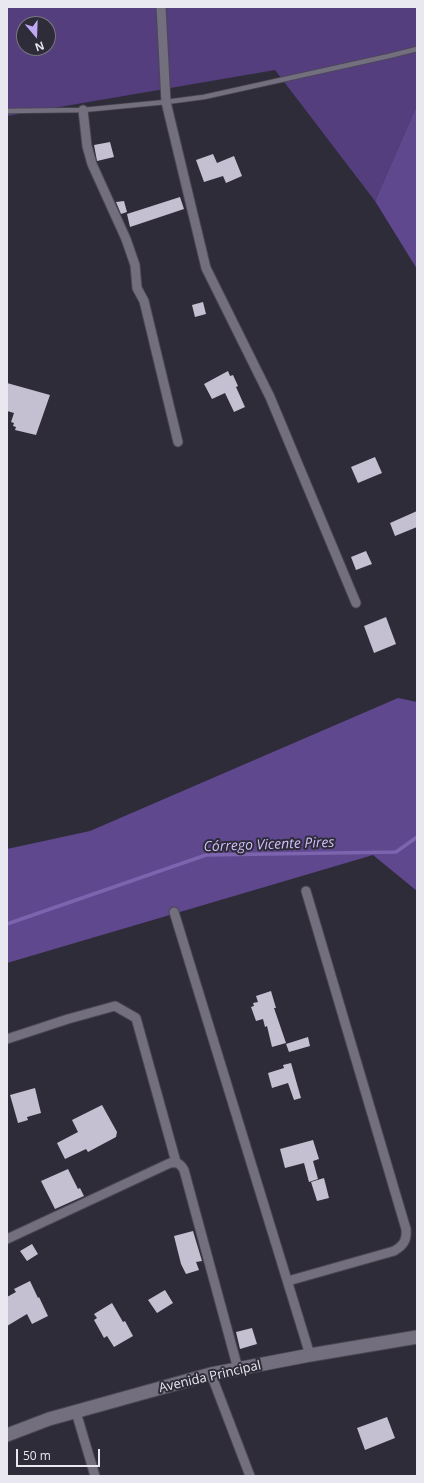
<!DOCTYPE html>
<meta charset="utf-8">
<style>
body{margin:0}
#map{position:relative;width:424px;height:1483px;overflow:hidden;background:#2f2c39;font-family:"Open Sans",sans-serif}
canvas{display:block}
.frame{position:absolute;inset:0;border:8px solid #e9e7f0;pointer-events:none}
.north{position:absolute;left:16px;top:16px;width:40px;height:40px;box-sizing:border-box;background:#2f2c39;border:1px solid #797782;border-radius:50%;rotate:161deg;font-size:11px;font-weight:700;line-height:16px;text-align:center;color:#e9e7f0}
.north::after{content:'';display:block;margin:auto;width:14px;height:18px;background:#bfa9f4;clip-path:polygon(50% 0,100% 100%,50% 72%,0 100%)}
.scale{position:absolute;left:16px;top:1449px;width:84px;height:18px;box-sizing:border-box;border:2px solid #e9e7f0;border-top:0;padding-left:5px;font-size:12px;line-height:14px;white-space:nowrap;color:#e9e7f0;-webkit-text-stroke:3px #2f2c39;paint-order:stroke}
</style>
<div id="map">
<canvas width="424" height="1483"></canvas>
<div class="frame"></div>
<div class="north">N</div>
<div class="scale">50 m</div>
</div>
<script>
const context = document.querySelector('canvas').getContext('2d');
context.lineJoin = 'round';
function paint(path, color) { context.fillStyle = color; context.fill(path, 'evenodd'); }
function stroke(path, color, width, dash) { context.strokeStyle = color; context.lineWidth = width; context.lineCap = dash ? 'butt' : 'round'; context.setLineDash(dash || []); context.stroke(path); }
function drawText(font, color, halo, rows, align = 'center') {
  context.font = font + ' "Open Sans",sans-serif'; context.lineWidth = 4; context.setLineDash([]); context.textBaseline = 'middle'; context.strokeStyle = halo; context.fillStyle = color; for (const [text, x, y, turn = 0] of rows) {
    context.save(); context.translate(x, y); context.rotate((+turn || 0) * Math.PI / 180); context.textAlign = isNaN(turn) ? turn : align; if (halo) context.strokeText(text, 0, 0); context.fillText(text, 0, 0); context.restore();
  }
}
const green = new Path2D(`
 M7,7H417V105L375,201L275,70L7,116ZM24,24H48V48H24Z`);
const forest = new Path2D(`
 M417,105V269L375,201Z
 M398,698L417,702V891L373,855L7,963V849L90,831Z`);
const stream = new Path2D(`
 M7,924L206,855L396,852L417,837`);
const building = new Path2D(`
 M110,142L114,157L97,161L94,145Z
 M213,154L217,163L234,156L242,176L226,183L223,176L204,182L196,160Z
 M180,197L184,209L130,227L127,214Z
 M124,201L127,212L121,214L116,202Z
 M203,302L206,314L195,317L192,305Z
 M228,371L230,376L233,375L238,386L236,387L245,407L234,412L225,393L212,399L204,384Z
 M7,383L50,395L36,435L15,430L16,427L13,426L14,423L11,422L14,413L7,411Z
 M375,457L382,473L358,483L351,467Z
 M417,511V527L395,536L390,523Z
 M366,551L372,564L356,570L351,557Z
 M386,617L396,644L374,653L364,626Z
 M271,991L276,1008H274L286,1043L272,1047L267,1026L265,1027L263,1019L256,1021L251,1007L254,1006L253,1003L258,1002L256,996Z
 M308,1037L310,1046L289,1052L286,1044Z
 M291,1063L301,1098L294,1100L288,1083L272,1088L268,1073L284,1068L283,1065Z
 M35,1088L41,1113L27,1117L28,1120L18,1123L10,1095Z
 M102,1105L117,1132L116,1137L88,1152L86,1149L65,1159L57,1143L78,1132L72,1120Z
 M313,1140L319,1159L313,1161L318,1179L309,1182L304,1163L285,1168L280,1149Z
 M68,1169L78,1189L80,1188L84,1196L55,1209L41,1181Z
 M324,1178L329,1198L317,1201L311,1182Z
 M193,1231L202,1261L196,1262L199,1270L186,1274L181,1264L174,1236Z
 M32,1244L38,1254L27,1261L20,1251Z
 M30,1281L38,1298L39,1297L48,1316L32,1324L27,1314L7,1326V1297L16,1292L14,1289Z
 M165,1290L173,1303L157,1313L148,1300Z
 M112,1303L123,1322L125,1321L133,1336L114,1347L107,1336L104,1338L94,1320L97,1318L94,1314Z
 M252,1328L257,1344L240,1349L236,1332Z
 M387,1417L395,1438L365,1450L357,1428Z`);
const lane = new Path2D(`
 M7,111L83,110L166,102L204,97L389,56L417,49`);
const street = new Path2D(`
 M161,7L166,102L206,268L270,397L356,603
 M83,110L87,146L92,164L126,239L135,265L137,288L144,301L178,442
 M174,912L310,1355
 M7,1039L68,1019L115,1006L136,1018L176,1162
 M7,1239L170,1163C177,1162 180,1163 184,1170L238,1369
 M288,1281L394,1251C404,1245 407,1240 406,1229L306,891
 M211,1374L250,1476
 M76,1412L95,1476`);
const secondary = new Path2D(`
 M7,1435L49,1419L211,1374L310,1355L417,1337`);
const streetNames = [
 ["Avenida Principal",210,1377,-13]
];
const waterNames = [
 ["Córrego Vicente Pires",269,845,-2]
];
paint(green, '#543e7e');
paint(forest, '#60488f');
stroke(stream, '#7c65ae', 3.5);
paint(building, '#c4bfd1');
stroke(lane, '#4a4752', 6);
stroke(street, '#4a4752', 11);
stroke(secondary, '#4a4752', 15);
stroke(lane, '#736f7f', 4.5);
stroke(street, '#736f7f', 9);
stroke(secondary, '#736f7f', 13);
drawText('13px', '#e9e7f0', '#2f2c39', streetNames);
drawText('italic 14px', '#d0bffc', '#2f2c39', waterNames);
</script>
